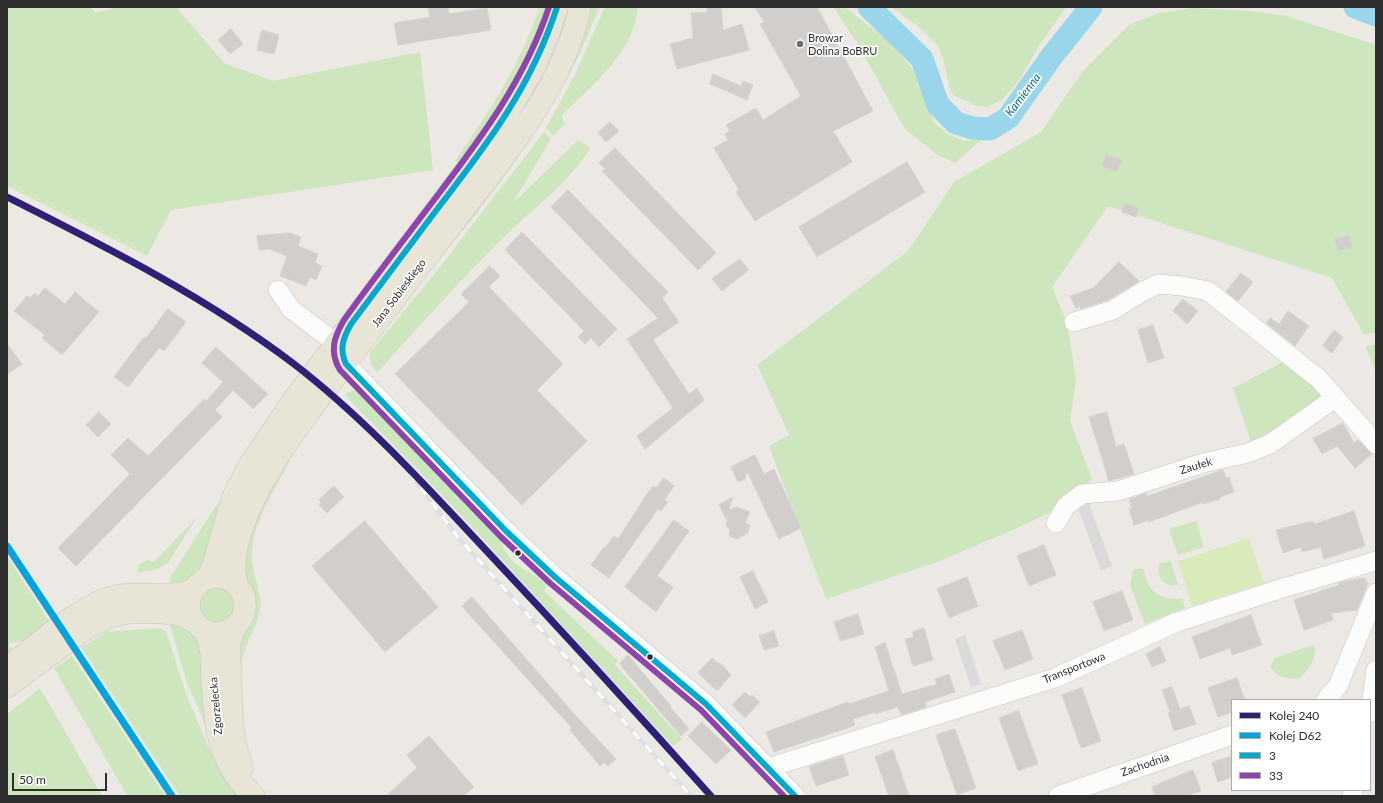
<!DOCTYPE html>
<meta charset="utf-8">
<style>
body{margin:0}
#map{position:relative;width:1383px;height:803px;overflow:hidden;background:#ece8e4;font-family:Lato,sans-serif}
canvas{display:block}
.frame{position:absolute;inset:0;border:8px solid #2e2e2e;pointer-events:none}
.legend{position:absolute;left:1231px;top:699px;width:140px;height:92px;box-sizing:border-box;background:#fff;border:1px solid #ababab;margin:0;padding:5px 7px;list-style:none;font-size:12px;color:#2e2e2e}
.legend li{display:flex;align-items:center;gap:8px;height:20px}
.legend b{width:20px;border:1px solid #ababab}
.scale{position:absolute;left:12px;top:773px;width:95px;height:18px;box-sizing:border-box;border:2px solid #2e2e2e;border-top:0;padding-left:5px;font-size:12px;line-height:14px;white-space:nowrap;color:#2e2e2e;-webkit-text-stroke:3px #fff;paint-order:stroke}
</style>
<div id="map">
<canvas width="1383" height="803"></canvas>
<div class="frame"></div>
<ul class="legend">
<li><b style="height:5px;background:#2e2076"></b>Kolej 240</li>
<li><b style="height:5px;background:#05a3dd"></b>Kolej D62</li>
<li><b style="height:5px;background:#00a9ce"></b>3</li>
<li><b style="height:5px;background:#8e44ad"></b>33</li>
</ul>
<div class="scale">50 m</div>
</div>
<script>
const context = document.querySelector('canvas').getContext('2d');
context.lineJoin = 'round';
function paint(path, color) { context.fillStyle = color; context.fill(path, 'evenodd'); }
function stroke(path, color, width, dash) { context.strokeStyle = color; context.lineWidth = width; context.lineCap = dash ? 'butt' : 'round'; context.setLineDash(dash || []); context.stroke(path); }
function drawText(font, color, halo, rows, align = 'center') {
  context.font = font + ' Lato,sans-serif'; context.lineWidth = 3.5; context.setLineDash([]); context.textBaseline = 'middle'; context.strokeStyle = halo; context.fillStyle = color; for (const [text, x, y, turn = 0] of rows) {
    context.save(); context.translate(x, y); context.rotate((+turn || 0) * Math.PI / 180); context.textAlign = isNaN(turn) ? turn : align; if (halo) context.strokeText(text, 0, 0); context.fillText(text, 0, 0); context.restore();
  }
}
const industrial = new Path2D(`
 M1088,501L1112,566L1101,571L1077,505Z
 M965,635L981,684L971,687L955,639Z`);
const green = new Path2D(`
 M7,7H90L95,13L118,7H176L224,63L273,81L420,52L433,170L171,210L147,256L7,186Z
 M539,7H550L529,64L461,164L455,161C490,110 520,67 539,7Z
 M592,7H599C558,122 475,214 400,308L564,70Z
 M605,7H638C633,54 594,83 562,115L564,124L554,136L546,128L575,75Z
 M833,7H844L889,41L913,70L934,123L948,134L964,141L983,138L955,163L937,155L904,128L858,44Z
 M891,7H1066L1038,47L1021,78L1002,100L987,107L974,105L953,95L949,86L943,59L938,46L919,27Z
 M1192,8L1250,11L1287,16L1376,45V332L1364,335L1332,278L1108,206L1052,287L1067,323L1076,380L1070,421L1092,479L1057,509L1013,530L937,562L826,599L769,446L789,435L757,365L908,251L954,182L1041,132L1083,71L1129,25L1159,13Z
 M544,132L551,139L512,204L578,140L590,148C570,182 536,206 508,233C462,278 420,325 377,373L371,364L369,355L371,351L440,267Z
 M1376,344V371L1365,347Z
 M1285,361L1326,393L1289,421L1251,442L1233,388Z
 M354,390L361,392L500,535C506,566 524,567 546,583L545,592L618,661L615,665L682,739L673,746L458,512L344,394Z
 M290,460C275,490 252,522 252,556C251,574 263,592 260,610C256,631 241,648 241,671L237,637C251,623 261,605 250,586C247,580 243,576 241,569L253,521L287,462Z
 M218,503L220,505L205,567C191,574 184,584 169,591L171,576Z
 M197,517L168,563L157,569L137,573L139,565L147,560L154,562Z
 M1196,521L1204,547L1178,555L1169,529Z
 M7,556L49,621L24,641L10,643L9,648L17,649L7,660Z
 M1169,561L1171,562L1178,585C1165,588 1156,577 1159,564Z
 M1140,568L1144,569C1145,590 1162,602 1182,598L1185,608L1145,624L1130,585L1133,570Z
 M197 604a19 19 0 1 1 38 0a19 19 0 1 1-38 0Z
 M168,618L198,638L213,742L187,683Z
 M159,628L166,631L186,694L210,751L243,796H180L81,647L104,634V632Z
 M1313,645L1315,646C1316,659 1310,668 1301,677C1289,681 1277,677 1270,667L1275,658Z
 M72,656L74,659L165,796H127L54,668Z
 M40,688L102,796H7V714Z`);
const pitch = new Path2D(`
 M1249,538L1264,583L1192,606L1178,561Z`);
const river = new Path2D(`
 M869,7L922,59L938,105L956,123L973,128L990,129L1008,118L1052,56L1091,7
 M1355,7L1376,15`);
const building = new Path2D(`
 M428,7H448L449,14L487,8L491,30L398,45L394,23L430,17Z
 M707,7H721L723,30L742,24L749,50L677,69L670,44L693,38L691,13L707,12Z
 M755,7H817L873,111L833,131L852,162L755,221L736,192L739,190L714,148L728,140L725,134L730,131L726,125L756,108L763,120L801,96L760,24L764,22Z
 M231,29L243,44L230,54L218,40Z
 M262,30L279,35L274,54L257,50Z
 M713,74L741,86L743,81L753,85L747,100L710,84Z
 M610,122L619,131L606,142L598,133Z
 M615,148L716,253L698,270L602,171L605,169L599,163Z
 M1106,154L1122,160L1117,172L1102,166Z
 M907,162L925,192L817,257L799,227Z
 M568,190L668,292L662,298L679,322L653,340L689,394L697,388L704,400L645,449L637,436L673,408L627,339L658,318L551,207Z
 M1125,203L1139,208L1136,217L1122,212Z
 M522,232L617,329L599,347L591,338L585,344L578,337L584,331L505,250Z
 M290,233L301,237L298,246L318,254L315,263L322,266L316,280L310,277L306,286L280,276L287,256L269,249L259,250L257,236Z
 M1349,236L1352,247L1338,251L1335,239Z
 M740,259L749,270L722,291L712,279Z
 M1119,262L1139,281L1108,300L1080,309V306L1076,308L1070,296L1093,288Z
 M490,266L500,276L489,287L563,364L537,390L587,441L522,505L395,374L469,302L461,294Z
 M1241,273L1253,282L1238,301L1226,292Z
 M45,288L65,304L75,292L99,312L62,355L42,338L45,335L14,311L27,296L30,298L35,293L38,296Z
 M1183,299L1198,311L1187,324L1173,311Z
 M168,309L186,322L164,351L159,348L128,387L114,377L144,337L146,338Z
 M1288,311L1309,326L1295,346L1266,323L1270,318L1279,324Z
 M1153,325L1164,358L1148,363L1138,330Z
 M1334,330L1343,337L1332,353L1323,346Z
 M7,344L22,364L7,374Z
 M216,347L268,394L253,409L233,390L215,410L222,417L76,566L58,548L130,474L111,455L128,438L148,456L204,399L206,401L223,382L202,363Z
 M99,412L111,424L98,437L86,425Z
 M1107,412L1116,447L1124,444L1134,474L1109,481L1089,417Z
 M1343,423L1354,443L1358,440L1372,454L1355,468L1337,446L1322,454L1313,439Z
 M755,455L764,474L774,469L801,528L779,539L747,471L745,479L738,482L731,467Z
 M1223,470L1226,478L1229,477L1234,492L1220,497V499L1204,504L1203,502L1149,522V520L1134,525L1129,509L1132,508L1129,499L1147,493V496Z
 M664,478L674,486L664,500L668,502L661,511L658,509L609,578L591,565L604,547L605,548L614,536L618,539L647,494L653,486L656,488Z
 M334,486L344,497L327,513L319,505L321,502L319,500Z
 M733,497L729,510L737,507L750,512L745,523L750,525L748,533L737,539L729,536L730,530L726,525L727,521L719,505Z
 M1354,511L1365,546L1324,559L1321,547L1302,552L1301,547L1283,553L1276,530L1313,521L1314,524Z
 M674,520L689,531L657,576L673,587L656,612L625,587Z
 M365,521L438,607L385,652L312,566Z
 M1044,545L1056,575L1029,586L1017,556Z
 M753,571L768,602L755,609L740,577Z
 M967,577L978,606L949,618L937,589Z
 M1364,578L1368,583L1357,610L1331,613L1333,620L1304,630L1294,600L1339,585L1338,583Z
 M1122,591L1133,620L1104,631L1093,602Z
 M472,597L576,716L616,759L608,766L604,762L600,766L570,730L572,728L466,611L462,606Z
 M858,614L864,634L840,641L834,622Z
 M1251,615L1262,645L1232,655L1230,648L1200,659L1192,637Z
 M924,628L933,660L913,666L905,639L914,637L912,632Z
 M1022,630L1033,659L1005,670L993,641Z
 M774,631L779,646L764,650L759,636Z
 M885,643L902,694L937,684L935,679L949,674L955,692L925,702L926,707L901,715L898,707L876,714L875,712L853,719L855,725L848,728L774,752L766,732L848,702L849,704L889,691L875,647Z
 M1160,647L1166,661L1152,667L1146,654Z
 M628,655L671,706L670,707L689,729L681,736L622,667L620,663Z
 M712,658L719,664L720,663L731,675L717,691L698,673Z
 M1237,678L1245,700H1232V712L1218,717L1208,688Z
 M1172,687L1180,709L1189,706L1196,724L1174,731L1168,713L1170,712L1162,690Z
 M1082,688L1101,741L1081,748L1062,695Z
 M745,692L750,697L752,695L760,702L745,718L732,705Z
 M1019,711L1038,764L1018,771L999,718Z
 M702,722L731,750L716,764L688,736Z
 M955,729L976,788L957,795L936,735Z
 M429,736L474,787L463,796H386L417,768L407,755Z
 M893,750L909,796H889L875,757Z
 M843,756L849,775L816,786L809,767Z
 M1232,756V777L1218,782L1212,763Z
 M1193,770L1201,791L1185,796H1155L1152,787Z`);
const minor = new Path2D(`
 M278,290L291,309L336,343
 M1074,322L1113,310L1142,292L1158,284L1182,286L1208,291L1319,379L1376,444
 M341,349V354L346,364L506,531L555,577L706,704L795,796
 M1056,523L1066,506L1082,494L1118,491L1203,463L1248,453L1270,444L1335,398
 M1326,700L1338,686L1376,593
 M1370,713L1376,670
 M770,770L777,765L1055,678L1177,622L1283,588L1376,561
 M1058,796L1232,735
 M1352,796L1353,790`);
const major = new Path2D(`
 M189 605a28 28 0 1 1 56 0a28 28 0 1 1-56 0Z
 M208,578L214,563L233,497L250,464L295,398L503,121L535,66L551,26L557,7
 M237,584C230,563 239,535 247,515C269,461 308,414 342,368C380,318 418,268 457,218C482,185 509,152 532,116C553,84 572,45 580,7
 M236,626L229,642L232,722L235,743L242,768
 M204,630C212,644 212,659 212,675C215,722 216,762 254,796
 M7,669C36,646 80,604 117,596C142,591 168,600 193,590
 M7,687L82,631L109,617L130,612H154L178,614L194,621`);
const rail = new Path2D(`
 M399,459L457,536L691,796`);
const bus1 = new Path2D(`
 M557,7C531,88 486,146 435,212C407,249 379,287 351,324C343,338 339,349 346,364L506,531L555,577L706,704L795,796`);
const bus2 = new Path2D(`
 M549,7C525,79 482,137 437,196C406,237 374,278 344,320C334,337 329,352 340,370L501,537L550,583L701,710L784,796`);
const rail1 = new Path2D(`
 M7,197C106,247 206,297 294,364C364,418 423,483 483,547C560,629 636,712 711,796`);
const rail2 = new Path2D(`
 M7,546L172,796`);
const markers = [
 [800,44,4,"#706f6e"],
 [518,553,3.5,"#2e2e2e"],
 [650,657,3.5,"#2e2e2e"]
];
const poiNames = [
 ["Browar",808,38],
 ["Dolina BoBRU",808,51]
];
const streetNames = [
 ["Jana Sobieskiego",399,293,-53],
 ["Zaułek",1196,466,-17],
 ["Transportowa",1074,668,-22],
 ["Zgorzelecka",216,706,-95],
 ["Zachodnia",1145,765,-19]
];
const waterNames = [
 ["Kamienna",1023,95,-53]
];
paint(industrial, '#dcd9db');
paint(green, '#cee6be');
paint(pitch, '#d9eabb');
stroke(river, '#99d6ec', 23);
paint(building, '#d1cecb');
stroke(building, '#d7d4d0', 1);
stroke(minor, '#c5c4c5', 20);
stroke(major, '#c6c5c4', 23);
stroke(minor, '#fcfcfb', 19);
stroke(major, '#e8e4d6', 22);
stroke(rail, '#dfdfe1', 4.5);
stroke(rail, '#fff', 3, [9]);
stroke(bus1, '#00a9ce', 6);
stroke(bus2, '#8e44ad', 6);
stroke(rail1, '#2e2076', 7);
stroke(rail2, '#05a3dd', 7);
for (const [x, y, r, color] of markers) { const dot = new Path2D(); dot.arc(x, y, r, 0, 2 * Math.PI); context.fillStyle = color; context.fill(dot); stroke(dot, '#fff', 1.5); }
drawText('11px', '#2e2e2e', '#fff', poiNames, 'left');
drawText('11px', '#2e2e2e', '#fff', streetNames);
drawText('italic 12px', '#0d6fa3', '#fff', waterNames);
</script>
